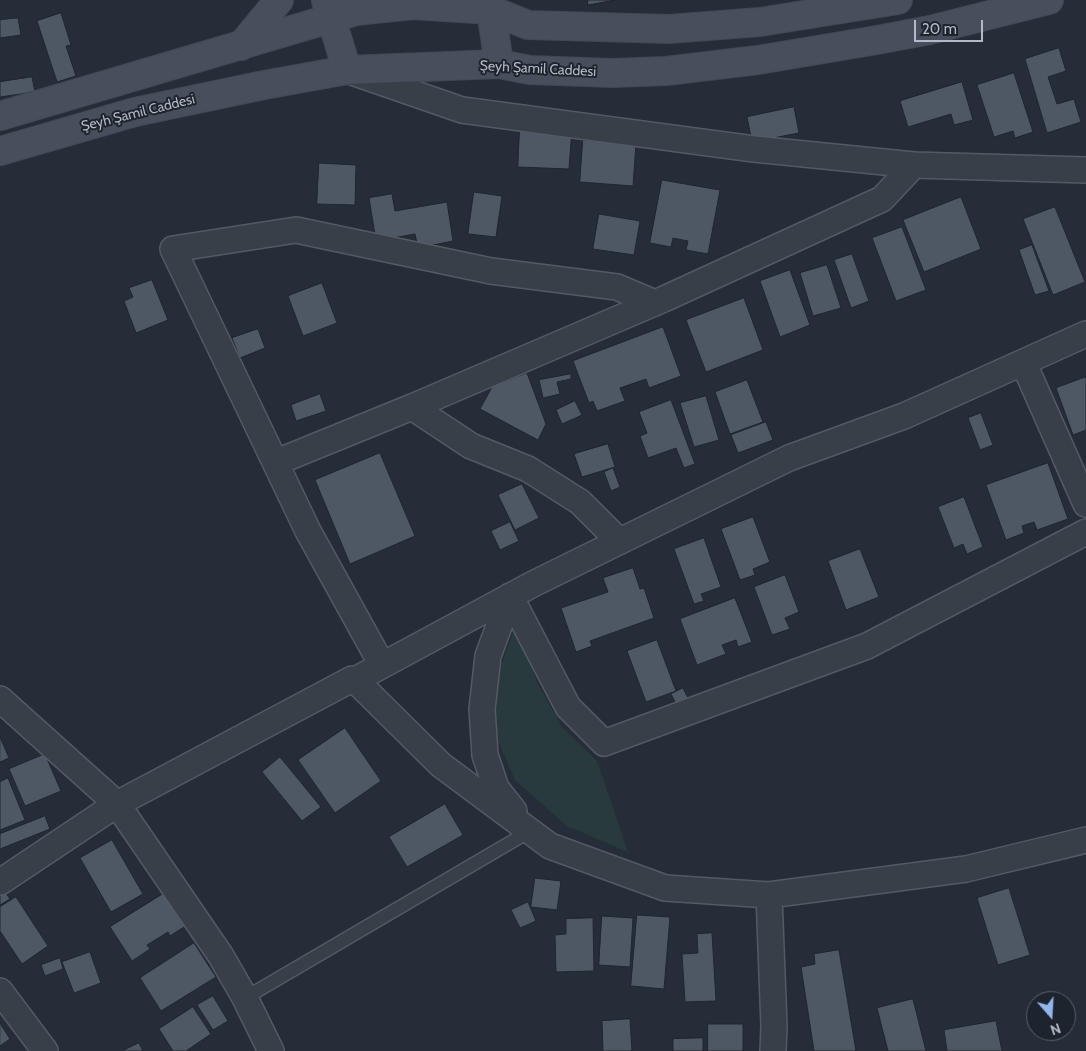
<!DOCTYPE html>
<meta charset="utf-8">
<style>
body{margin:0}
#map{position:relative;width:1086px;height:1051px;overflow:hidden;background:#252d39;font-family:Cabin,sans-serif}
canvas{display:block}
.north{position:absolute;left:1026px;top:991px;width:50px;height:50px;box-sizing:border-box;background:#1e242e;border:1px solid #5a606a;border-radius:50%;rotate:161deg;font-size:14px;font-weight:700;line-height:20px;text-align:center;color:#b4bac5}
.north::after{content:'';display:block;margin:auto;width:18px;height:22px;background:#92b5eb;clip-path:polygon(50% 0,100% 100%,50% 72%,0 100%)}
.scale{position:absolute;left:914px;top:20px;width:69px;height:22px;box-sizing:border-box;border:2px solid #b4bac5;border-top:0;padding-left:6px;font-size:15px;line-height:18px;white-space:nowrap;color:#b4bac5;-webkit-text-stroke:4px #1e242e;paint-order:stroke}
</style>
<div id="map">
<canvas width="1086" height="1051"></canvas>
<div class="north">N</div>
<div class="scale">20 m</div>
</div>
<script>
const context = document.querySelector('canvas').getContext('2d');
context.lineJoin = 'round';
function paint(path, color) { context.fillStyle = color; context.fill(path, 'evenodd'); }
function stroke(path, color, width, dash) { context.strokeStyle = color; context.lineWidth = width; context.lineCap = dash ? 'butt' : 'round'; context.setLineDash(dash || []); context.stroke(path); }
function drawText(font, color, halo, rows, align = 'center') {
  context.font = font + ' Cabin,sans-serif'; context.lineWidth = 4; context.setLineDash([]); context.textBaseline = 'middle'; context.strokeStyle = halo; context.fillStyle = color; for (const [text, x, y, turn = 0] of rows) {
    context.save(); context.translate(x, y); context.rotate((+turn || 0) * Math.PI / 180); context.textAlign = isNaN(turn) ? turn : align; if (halo) context.strokeText(text, 0, 0); context.fillText(text, 0, 0); context.restore();
  }
}
const green = new Path2D(`
 M516,624L537,682L562,727L597,761L628,852L567,826L515,780L493,729L497,678Z`);
const building = new Path2D(`
 M588,0H615L588,5Z
 M61,13L71,45L66,46L76,76L57,82L37,21Z
 M18,18L21,35L0,38V20Z
 M1059,48L1066,71L1048,77L1057,104L1074,99L1081,122L1047,133L1025,59Z
 M1014,73L1033,132L1015,138L1013,131L994,137L977,85Z
 M32,77L35,92L0,97V82Z
 M962,82L973,120L954,125L951,114L908,127L900,101Z
 M794,107L799,133L752,142L747,117Z
 M520,125L572,128L569,169L518,167Z
 M583,140L636,144L633,186L580,182Z
 M319,163L356,165L355,205L317,204Z
 M662,180L720,190L708,254L686,250L688,241L673,238L671,247L650,243Z
 M474,192L502,196L496,237L468,234Z
 M392,194L395,211L447,202L453,241L418,248L415,234L376,241L369,198Z
 M961,197L981,249L924,272L903,220Z
 M1055,207L1085,282L1053,295L1023,219Z
 M599,214L640,221L634,255L593,249Z
 M902,227L926,290L896,301L872,238Z
 M1032,245L1049,291L1035,295L1019,250Z
 M852,254L869,301L851,308L834,260Z
 M827,265L841,308L813,316L800,273Z
 M790,270L810,325L780,337L760,281Z
 M152,280L168,320L136,333L124,301L133,297L129,288Z
 M322,283L337,323L303,336L288,296Z
 M744,298L763,350L706,372L686,320Z
 M663,327L681,376L649,388L646,379L620,388L625,401L597,411L593,401L589,403L573,361Z
 M258,329L265,348L240,358L232,338Z
 M527,373L546,424L538,440L480,409L492,387Z
 M571,374V379L557,382L560,394L543,398L539,380Z
 M1086,377V430L1073,435L1056,388Z
 M747,380L763,422L730,434L715,392Z
 M320,394L326,411L296,421L291,405Z
 M706,396L719,440L694,447L680,403Z
 M671,400L695,464L684,468L676,448L648,458L640,436L647,433L639,412Z
 M575,401L582,415L562,424L556,410Z
 M981,413L993,445L980,450L968,418Z
 M766,422L773,440L738,453L731,435Z
 M608,444L615,467L582,477L574,454Z
 M380,453L415,536L350,564L315,480Z
 M1048,463L1068,519L1037,530L1034,522L1022,526L1024,533L1006,540L986,485Z
 M613,468L620,487L611,491L604,472Z
 M522,484L539,518L515,530L498,495Z
 M964,497L983,547L967,554L963,544L954,548L938,507Z
 M753,517L770,562L753,569L755,575L740,580L721,529Z
 M510,522L519,541L500,550L491,531Z
 M704,538L721,587L701,594L704,601L694,604L674,549Z
 M860,549L879,597L846,610L828,561Z
 M633,568L640,589L644,588L654,618L590,641L592,646L576,652L561,608L608,592L603,578Z
 M785,575L799,612L785,618L790,629L772,635L754,587Z
 M735,598L752,642L738,647L736,640L722,645L726,654L697,665L680,619Z
 M657,640L676,691L646,702L627,651Z
 M683,688L693,708L681,714L671,694Z
 M345,728L381,781L335,813L298,760Z
 M0,737L9,758L0,762Z
 M45,754L61,791L25,806L9,769Z
 M280,757L321,807L302,821L262,772Z
 M8,778L25,820L0,830V782Z
 M445,804L463,835L407,867L389,837Z
 M45,816L50,829L0,849V834Z
 M112,840L143,894L111,912L80,858Z
 M535,878L561,881L557,910L531,907Z
 M1009,888L1030,955L998,965L977,898Z
 M4,890L10,899L0,905V893Z
 M166,892L187,925L170,936L168,932L147,945L150,949L132,961L110,927Z
 M16,897L48,946L22,964L0,931V907Z
 M528,902L536,921L520,928L511,910Z
 M637,915L670,917L664,989L631,986Z
 M602,916L633,918L630,967L599,965Z
 M593,918L594,971L556,972L555,935L566,934V919Z
 M712,933L716,1001L685,1002L682,954L698,953L697,934Z
 M194,943L216,977L161,1011L140,978Z
 M839,950L856,1051H814L801,967L815,964L814,954Z
 M90,952L101,983L74,993L62,962Z
 M60,958L63,969L45,976L41,965Z
 M213,996L228,1021L213,1030L197,1005Z
 M913,999L926,1051H888L877,1008Z
 M193,1007L211,1034L186,1051H173L159,1029Z
 M630,1019L632,1051H603L602,1021Z
 M996,1021L1002,1051H947L944,1030Z
 M0,1023L10,1039L0,1046Z
 M708,1024H743V1051H708Z
 M703,1038V1051H673V1039Z
 M139,1043L143,1051H122Z`);
const lane = new Path2D(`
 M245,998L530,831`);
const street = new Path2D(`
 M349,71L462,110L754,149L914,165
 M1024,364L1086,504
 M277,462L412,407
 M619,541L580,502L528,469L471,446L412,407L664,299L882,199L914,165L1086,170
 M510,596L568,707L604,743L867,646L1086,532
 M510,596L488,656L482,709L485,755L496,788L514,811
 M382,665L308,531L173,249L296,230L491,271L617,287L655,303
 M355,680L441,765L550,846L665,888L769,895L966,869L1086,840
 M0,699L117,804L221,956L245,998L271,1051
 M0,882L117,804L352,679L355,680L533,584L789,458L904,416L1086,334
 M769,895L774,1026L773,1051
 M0,991L45,1051`);
const secondary = new Path2D(`
 M326,1L347,70
 M478,4L491,10L499,64
 M241,46L279,0
 M0,116L356,11L413,5L491,10L528,25L669,29L760,22L898,0
 M0,151L135,112L264,85L347,70L499,64L530,70L613,73L666,71L758,60L877,40L930,30L1049,0`);
const streetNames = [
 ["Şeyh Şamil Caddesi",538,69,3],
 ["Şeyh Şamil Caddesi",138,113,-14]
];
paint(green, '#283a3b');
paint(building, '#4e5864');
stroke(building, '#202630', 1);
stroke(lane, '#545a64', 15);
stroke(street, '#545a64', 28);
stroke(secondary, '#424852', 30);
stroke(lane, '#383f49', 12);
stroke(street, '#383f49', 25);
stroke(secondary, '#474f5c', 28);
drawText('14px', '#b4bac5', '#1e242e', streetNames);
</script>
